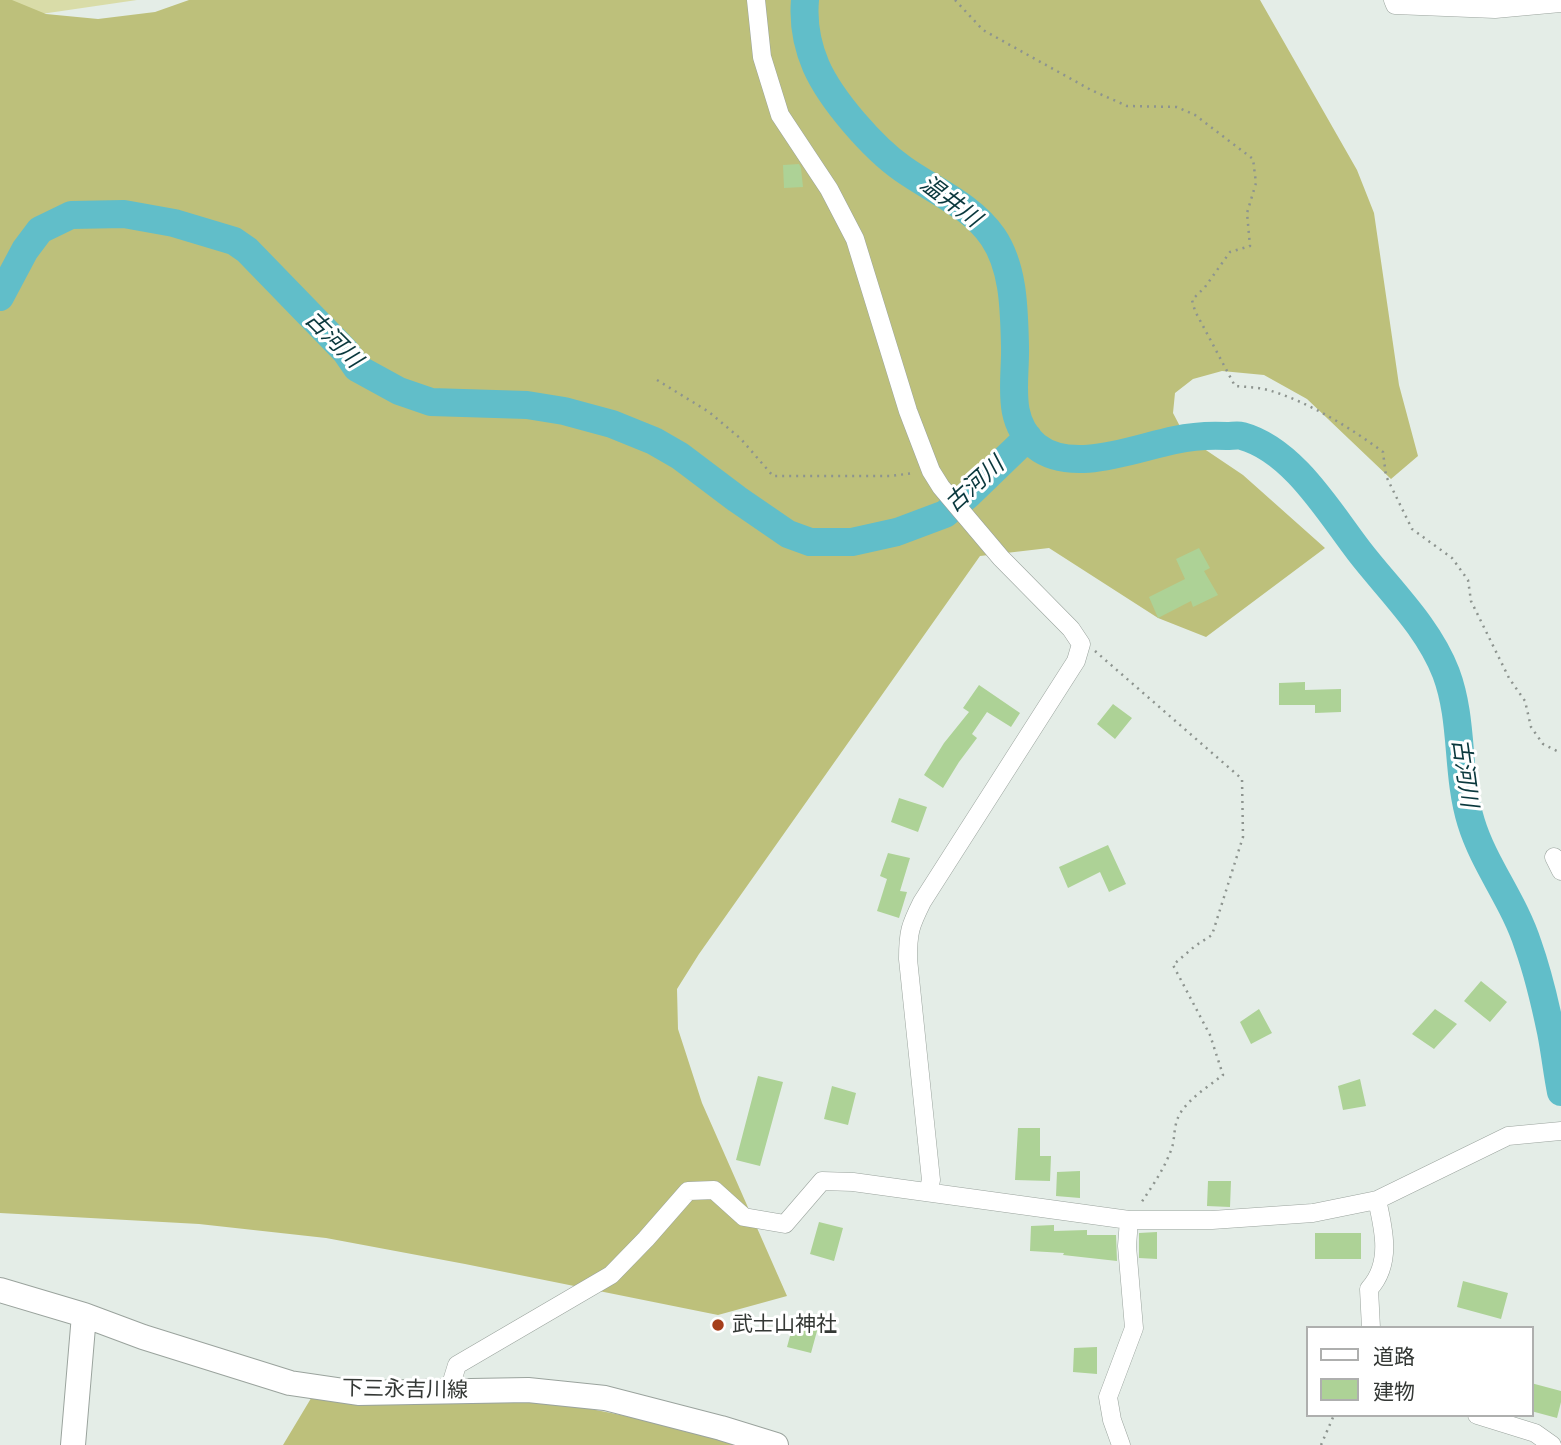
<!DOCTYPE html>
<meta charset="utf-8">
<style>
body{margin:0}
#map{position:relative;width:1561px;height:1445px;overflow:hidden;background:#e4ede7;font-family:"Libre Baskerville","Noto Sans JP",serif}
canvas{display:block}
.legend{position:absolute;left:1306px;top:1326px;width:228px;height:91px;box-sizing:border-box;background:#fff;border:2px solid #aeafae;margin:0;padding:9px 12px;list-style:none;font-size:21px;color:#343835}
.legend li{display:flex;align-items:center;gap:14px;height:35px}
.legend b{width:35px;border:2px solid #aeafae}
</style>
<div id="map">
<canvas width="1561" height="1445"></canvas>
<ul class="legend">
<li><b style="height:9px;background:#fff"></b>道路</li>
<li><b style="height:19px;background:#add296"></b>建物</li>
</ul>
</div>
<script>
const context = document.querySelector('canvas').getContext('2d');
context.lineJoin = 'round';
function paint(path, color) { context.fillStyle = color; context.fill(path, 'evenodd'); }
function stroke(path, color, width, dash) { context.strokeStyle = color; context.lineWidth = width; context.lineCap = dash ? 'butt' : 'round'; context.setLineDash(dash || []); context.stroke(path); }
function drawText(font, color, halo, rows, align = 'center') {
  context.font = font + ' "Libre Baskerville","Noto Sans JP",serif'; context.lineWidth = 6; context.setLineDash([]); context.textBaseline = 'middle'; context.strokeStyle = halo; context.fillStyle = color; for (const [text, x, y, turn = 0] of rows) {
    context.save(); context.translate(x, y); context.rotate((+turn || 0) * Math.PI / 180); context.textAlign = isNaN(turn) ? turn : align; if (halo) context.strokeText(text, 0, 0); context.fillText(text, 0, 0); context.restore();
  }
}
const green = new Path2D(`
 M0,0H137L0,20Z`);
const forest = new Path2D(`
 M0,0H12L46,14L98,19L155,12L189,0H1260L1357,170L1374,213L1399,385L1418,456L1391,479L1307,399L1264,375L1222,371L1193,379L1175,393L1173,413L1185,436L1243,475L1325,548L1206,637L1158,618L1049,548L980,556L699,954L677,989L678,1029L702,1103L787,1296L718,1315L465,1264L326,1238L199,1224L0,1213Z
 M313,1395L556,1402L661,1423L743,1445H283Z`);
const river = new Path2D(`
 M805,0C803,23 807,45 816,66C831,100 873,148 903,169C934,191 971,205 993,237C1014,268 1014,310 1015,346C1016,381 1005,420 1036,446C1072,475 1135,448 1175,440C1193,436 1209,435 1227,436C1232,436 1238,435 1242,436C1293,450 1329,512 1359,551C1389,590 1428,626 1446,673C1464,721 1456,773 1471,822C1484,865 1514,901 1528,945C1538,973 1545,1003 1551,1032C1555,1052 1557,1072 1561,1092
 M0,297L25,250L40,230L71,215L124,214L174,223L234,241L247,250L346,352L357,368L399,391L431,402L527,405L564,411L612,424L654,441L680,456L737,499L788,534L810,542H852L897,532L945,514L968,495L1028,437`);
const building = new Path2D(`
 M799,164L801,168L803,187L784,188L783,165Z
 M1199,548L1210,568L1204,571L1218,595L1193,607L1191,601L1158,618L1149,597L1185,579L1176,559Z
 M1305,682V690L1341,689V712L1315,713V705H1279V683Z
 M979,685L1020,713L1011,727L987,712L972,734L977,738L959,762L943,788L924,775L944,743L969,712L963,708Z
 M1113,704L1132,718L1115,739L1097,724Z
 M899,798L927,807L918,832L891,822Z
 M1108,845L1126,884L1109,892L1100,872L1068,888L1059,867Z
 M888,853L910,858L900,891L907,892L899,918L877,911L887,879L880,876Z
 M1481,981L1507,1002L1490,1022L1464,1001Z
 M1259,1009L1272,1033L1251,1044L1240,1022Z
 M1435,1009L1457,1024L1434,1049L1412,1034Z
 M758,1076L783,1082L760,1166L736,1160Z
 M1360,1079L1366,1106L1343,1110L1338,1086Z
 M832,1086L856,1093L848,1125L824,1119Z
 M1018,1128H1040V1156H1051L1050,1181L1015,1180Z
 M1080,1171V1198L1056,1196L1057,1172Z
 M1208,1181H1231L1230,1207L1207,1206Z
 M819,1222L843,1228L834,1261L810,1254Z
 M1054,1225V1231L1087,1230V1235H1116L1117,1261L1063,1255L1064,1253L1030,1251L1031,1226Z
 M1157,1232V1259L1139,1258V1233Z
 M1315,1233H1361V1259H1315Z
 M1463,1281L1508,1293L1501,1319L1457,1307Z
 M796,1314L820,1320L811,1353L787,1347Z
 M1097,1347V1374L1073,1372L1074,1348Z
 M1531,1383L1561,1391V1402L1557,1418L1531,1411Z`);
const path = new Path2D(`
 M955,0L983,30L1091,90L1127,106L1177,107L1195,115L1253,159L1256,183L1247,213L1250,246L1230,252L1205,287L1192,300L1195,311L1235,386C1246,387 1257,387 1268,390C1307,401 1351,428 1383,452L1386,476L1412,529L1452,558L1468,580L1471,601L1509,678L1525,701L1531,727L1543,744L1561,753
 M657,380L709,412L741,439L773,476H890L914,473
 M1095,651L1242,779L1243,837L1212,935L1195,946L1173,965L1210,1035L1223,1075C1209,1086 1191,1097 1181,1112C1174,1123 1175,1133 1173,1144C1167,1165 1153,1185 1141,1203
 M1321,1445L1334,1415`);
const street = new Path2D(`
 M756,0L762,57L780,115L829,189L855,239L908,411L931,471L941,487L1001,558L1071,629L1081,644L1076,661L922,902C910,926 908,932 908,959L931,1180L928,1192
 M1393,0L1395,5L1495,9L1561,3
 M1554,857L1561,871
 M1371,1328L1369,1289C1392,1264 1384,1230 1377,1200
 M449,1391L457,1365L611,1275L646,1239L688,1191L714,1190L744,1217L785,1224L822,1181L853,1182L1129,1220H1212L1313,1213L1377,1200L1508,1136L1561,1131
 M1477,1415L1535,1433L1552,1445
 M1121,1445L1112,1420L1108,1397L1134,1328L1127,1246L1129,1220`);
const secondary = new Path2D(`
 M0,1290L84,1315L143,1337L290,1383L358,1393L528,1390L605,1398L721,1428L776,1445
 M73,1445L84,1315`);
const markers = [
 [718,1325,7,"#a53e1a"]
];
const poiNames = [
 ["武士山神社",732,1325]
];
const streetNames = [
 ["下三永吉川線",405,1390,1]
];
const waterNames = [
 ["温井川",950,202,37],
 ["古河川",333,340,45],
 ["古河川",975,485,-42],
 ["古河川",1464,773,82]
];
paint(green, '#d9dca8');
paint(forest, '#bdc07b');
stroke(river, '#61bec9', 28);
paint(building, '#add296');
stroke(street, '#9aa39d', 19);
stroke(secondary, '#9aa39d', 26);
stroke(path, '#8d948f', 2.5, [2, 5]);
stroke(street, '#fff', 18);
stroke(secondary, '#fff', 24);
for (const [x, y, r, color] of markers) { const dot = new Path2D(); dot.arc(x, y, r, 0, 2 * Math.PI); context.fillStyle = color; context.fill(dot); stroke(dot, '#fff', 2.5); }
drawText('21px', '#343835', '#fff', poiNames, 'left');
drawText('21px', '#343835', '#fff', streetNames);
drawText('italic 23px', '#0a383d', '#fff', waterNames);
</script>
